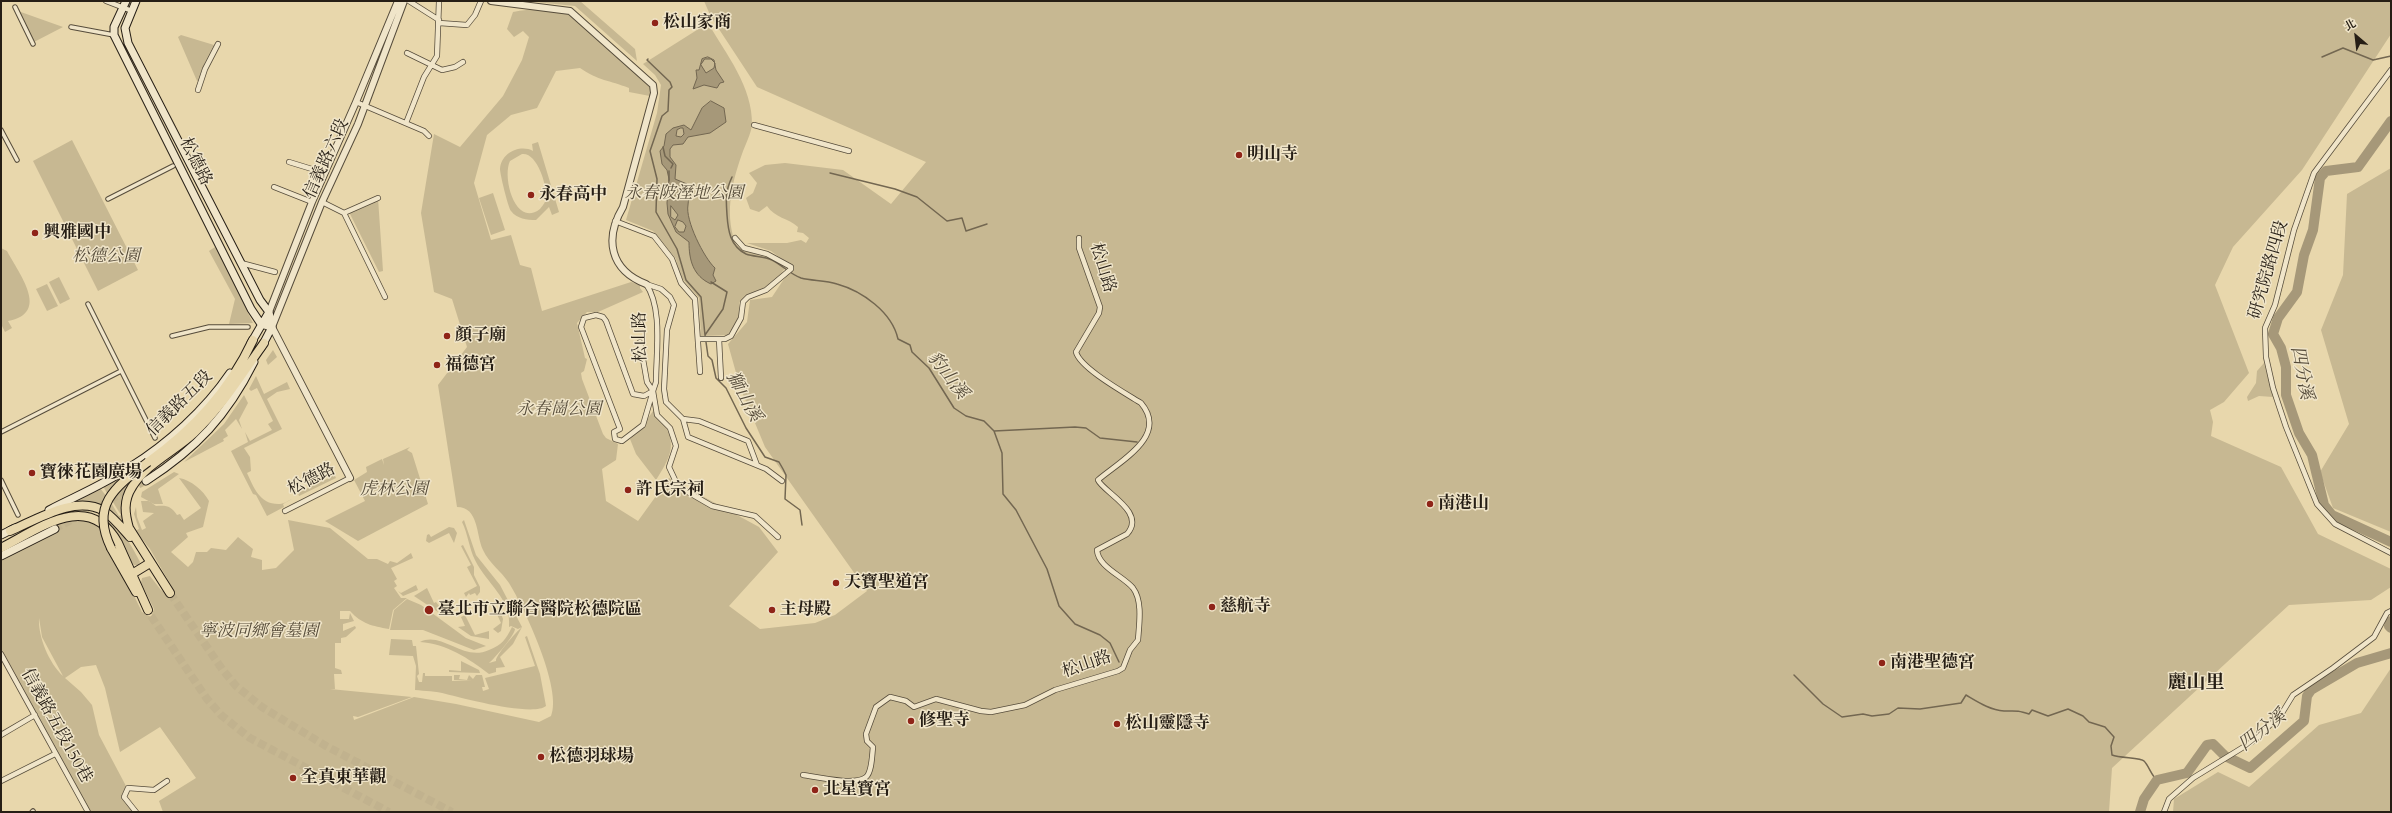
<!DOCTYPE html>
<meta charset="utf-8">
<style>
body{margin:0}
#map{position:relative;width:2392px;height:813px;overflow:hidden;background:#e8d7ac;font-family:Cardo,"Noto Serif TC",serif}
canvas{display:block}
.frame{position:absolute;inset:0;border:2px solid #261e15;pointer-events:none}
.north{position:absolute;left:2336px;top:16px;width:40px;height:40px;-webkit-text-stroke:3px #f0e5c9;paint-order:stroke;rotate:332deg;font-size:11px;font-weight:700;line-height:16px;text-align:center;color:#261e15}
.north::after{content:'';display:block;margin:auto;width:14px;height:18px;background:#261e15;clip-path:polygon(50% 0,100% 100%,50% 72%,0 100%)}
</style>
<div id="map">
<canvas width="2392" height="813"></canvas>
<div class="frame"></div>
<div class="north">北</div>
</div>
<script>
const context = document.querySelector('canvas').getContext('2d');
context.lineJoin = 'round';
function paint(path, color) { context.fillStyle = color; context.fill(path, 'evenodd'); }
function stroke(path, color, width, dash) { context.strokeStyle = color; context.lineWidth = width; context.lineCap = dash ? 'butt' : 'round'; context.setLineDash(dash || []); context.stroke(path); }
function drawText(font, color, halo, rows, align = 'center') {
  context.font = font + ' Cardo,"Noto Serif TC",serif'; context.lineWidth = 3; context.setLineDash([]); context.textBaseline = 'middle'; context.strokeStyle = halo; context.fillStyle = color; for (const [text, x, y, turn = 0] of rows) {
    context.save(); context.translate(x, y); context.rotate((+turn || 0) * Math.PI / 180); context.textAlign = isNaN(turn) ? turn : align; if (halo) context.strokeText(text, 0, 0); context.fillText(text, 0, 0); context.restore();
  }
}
const green = new Path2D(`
 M526,1H580L635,49L637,61L575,6Z
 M704,1H2391V34L2302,170L2233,247L2215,285L2249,373L2224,402L2210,410L2213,422L2211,436L2281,467L2318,534L2391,569V587L2371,600L2289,605L2112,768L2109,812H163L159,801L196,778L160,727L120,752L105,688L96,665L81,667L65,678L81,692L92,705L99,735L126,786L122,795L128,806L135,812H90L1,652V560L57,532L54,526C70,519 85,517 101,528L142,612L151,617L154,609L141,583L142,578L150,576L161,590L168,594L172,590V587L150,549L130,524L129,515L135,531L139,529L134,514L136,507L137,517L142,530L146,528L143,521L154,513L143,512L141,501H149L156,506C167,505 171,506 177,515L180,514L184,520L201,508L179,478C191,480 203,490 209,501L203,527L186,533L188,537L171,552L188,567L193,562L196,552H207L211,548L226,550L238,537L253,549L251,557L262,560V570L276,568L294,550L288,520L330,528L368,559H377L388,564L390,561L397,563L411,553L413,558L391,568L397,579L394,581L397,586L394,588L401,598H407L393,610L389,629C372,626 362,624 350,611H340V619H349L350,613L354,621L343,624V631L355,626L356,628L346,637L341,638V643H335V668L341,670L342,674H334L335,689H330L412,697L358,717L353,716L354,720L414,697L456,704L539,722L551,716C563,690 524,607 509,583C501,571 489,563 483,550C476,535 479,507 457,507L438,385L467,347L452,299L434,292L421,213L434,134L460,147L503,96L522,60L529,37L523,31L514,37L507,29L513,12C535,8 555,8 576,16L650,83V96L629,92V88C609,80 599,81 580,68L556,71L537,108L511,115L487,135L474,183L491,240L511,235L520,265L531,268L542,311L631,282L640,284V288L643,292L598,312H587L577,323L585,358L587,359L584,371L581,373L582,379L603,434L606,438L618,444L616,460L602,469L606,501L638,521L669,478L759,527L778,552L729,606L760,629L815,623L835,615L867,591L765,447L740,387L728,344L747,322L750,300L772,297L792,267L771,251L747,243H787L801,240L806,243L809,238L803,233L797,232L798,227C788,218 775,218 767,206L759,212L750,209L746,198L753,193L757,183L749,173L765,165L785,163L843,170L891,204L926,162L757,87L711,17ZM39,618L42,637L63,676C49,663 38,637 39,618Z
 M18,11L63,27L34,42Z
 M708,23C726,54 753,87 752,125C751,134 745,145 742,154C731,185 724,216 737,248L774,260L786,267L773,284L745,296L739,303V319L728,335L701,336L699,298L679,275L676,259L653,231L626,220L657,113L661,85L655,75L643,64Z
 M181,35L214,45L205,62L199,81H197L178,37Z
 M72,140L138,270L98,291L33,161Z
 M538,142L559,212L552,215L549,207L536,220C527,220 517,219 511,211C508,207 500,174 500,169C501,153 520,144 533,151L532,144ZM522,154C537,152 547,185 546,197C546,202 543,205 540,209C515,228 502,177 510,161Z
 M2391,168V532L2333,508L2320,472L2349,424L2321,330L2343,275L2347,194Z
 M493,193L505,230L491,235L479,198Z
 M378,198L383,271L379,272L349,212Z
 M215,247L253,323L229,324L235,299L209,251Z
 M1,248L7,251C19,274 51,313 8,321L12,328L5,332L1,324Z
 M59,277L70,299L60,304L49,282Z
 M47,284L58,306L47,311L36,289Z
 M273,350L277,357L268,365L266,360Z
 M2264,363L2273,397L2259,396L2248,401L2247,397L2256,383L2257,371Z
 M256,376L264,394L287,382L290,389L277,392L267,399L282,429L244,448L250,457L251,471L247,473C254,488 260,505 280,504C284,504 289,500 292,499L283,504L284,507L267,516L256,495L253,494L231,451L248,442L245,432L250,441L272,430L268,424L273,421L257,388L251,391L249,389Z
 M244,395L248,403L239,420L242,429L236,419L225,430L228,436L223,439L224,441L184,462L224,424Z
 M653,411C678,438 675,451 656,480L636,454L630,439L639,431Z
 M410,447L407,450L412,453L428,504L358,541L325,521L365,501L354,480L367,472L366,467L382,459L384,465L383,459Z
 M170,449L134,481L124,520L121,521L107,508L110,501L119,516L121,515L111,499L119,489Z
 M325,460L328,461L336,478L299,496L298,493L333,476Z
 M145,461L108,495L103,486Z
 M174,472L179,474L158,489L163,504H154L141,497L142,492Z
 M100,488L107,497L103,506L91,502L73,501Z
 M107,517C122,530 131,544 140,562L138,565H134L130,561L105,523Z
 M464,520L476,555L500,585L522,627L513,644L500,657L505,667L496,668V672L489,674C468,658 447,644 420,642C442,631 463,662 489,650C502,645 506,639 512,627L515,629C515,635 494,659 489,663L496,661C495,656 516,632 522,627L518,629L511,626L509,627C512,599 486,583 475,560C469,548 468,534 462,522Z
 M449,527L454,528L457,533L454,543L449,533L429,543L426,541L427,535L429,534L431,537Z
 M463,545L474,567V575L480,587V592L477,596L475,593L470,595L469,593L466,597L464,593L477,586L467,567L471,565L461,546Z
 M416,585L418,590L403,596L398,591L401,593Z
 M427,588L434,603L436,602L439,606L436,608L438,612L414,596Z
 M407,599L421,605L466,638L486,646L474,650L423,630H390L394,610Z
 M499,608L503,619L501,631L498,633L493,629L501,623L495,610Z
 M465,615L475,635L489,631V639L471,636L458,627L465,626L461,617Z
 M527,636L540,674L546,706C533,717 462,698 446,694C436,691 425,691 415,690L416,666L413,656L389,655L391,639L412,640L413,646H416L419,674L417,676L419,682H422L423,673H425V676H452V681L472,680H454V675H460L459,679L467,680L469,675L473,679L476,675H482L485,687H482L483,691L489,689L485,678L535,666L525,637Z
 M461,661L479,670L480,673L449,672V670L461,671Z
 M2391,668V812H2173L2174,799L2218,772L2249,787L2319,725L2361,713Z`);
const water = new Path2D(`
 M708,57L714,60L716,70L724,82L720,83L717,88L704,85L693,89L697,78L696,70H699L702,59ZM705,59H711L715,63L714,68L706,73L701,65Z
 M711,101L724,108L726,122L710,133L688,137L683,144L673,145L670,149V157L676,165L675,179L687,184V190L690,193C690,198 688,200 688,205C685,220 704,258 715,268L713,275L716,281L711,284C693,276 689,260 689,242L676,232L668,214L667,203L669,179L667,170L662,164L660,151L664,146L666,134L673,128L684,125L691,130L702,108ZM681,128H683L684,134L681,137L676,136L677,130ZM671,206L678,215L675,220L671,217ZM678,220L683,222L686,226L684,232H679L675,227Z`);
const stream = new Path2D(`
 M2322,57L2343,48L2373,60L2391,56
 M648,59L647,60L670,82L672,87L669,90L668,111L662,116L650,151L657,179L656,212L677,249L686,280L701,297L705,335
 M663,147L665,156L673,164L671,168
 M669,171V181
 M830,173L895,189L917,197L947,221L962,218L966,231L987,224
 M732,177C725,192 726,198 727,215C728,230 730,246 746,254C754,257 764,256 772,260C782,265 790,274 801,278C812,281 825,280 837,284C862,291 892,312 898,339L910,345L912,352L929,368L954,408L966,416L984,421L994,431L1002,453L1003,494L1016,510L1047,569L1059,606L1075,624L1100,635L1110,643L1119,662
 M711,282L727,292L723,309L705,335L708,356L712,360L716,378L726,388L746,428L765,457L779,462L783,469L786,475L785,499L800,510L802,525
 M994,431L1075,427L1086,428L1100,438L1137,442
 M1794,675L1823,704L1842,717L1863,714L1872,716L1889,714L1898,708L1920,709L1961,703L1966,695C1978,702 1990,710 2004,711C2016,711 2017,710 2029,714L2032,710L2048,716L2068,709L2083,716L2089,722L2105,727L2114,737L2111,746L2112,755C2120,758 2141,758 2144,761C2149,766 2151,775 2157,780`);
const river = new Path2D(`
 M2391,121L2358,167L2326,171L2320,178L2313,230L2304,255L2297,292L2278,318L2273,334L2281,348L2286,367V395L2299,433L2312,455L2324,505L2332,515L2391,542
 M2391,621L2389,626L2391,628
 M2140,812L2144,799L2157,780L2187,773L2207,745L2213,744L2225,756L2250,768L2304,721L2307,696L2311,690L2357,663L2391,653`);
const secondaryTunnel = new Path2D(`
 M55,529L146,481`);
const trunkTunnel = new Path2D(`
 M170,593L222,669L236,686L262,707L326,746L452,812
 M151,616L207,699L221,715L250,738L389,812`);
const pedestrian = new Path2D(`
 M15,7L33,44
 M71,27L114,35
 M1,130L17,160
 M108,199L173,166
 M88,304L155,438
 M172,336L209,327H248
 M1,432L121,371
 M1,480L18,515
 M32,812L33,811`);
const minor = new Path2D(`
 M106,1L132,11
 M409,1L439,20
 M439,23L467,25L475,15L481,1
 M407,53L442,70L455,67L463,62
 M2391,70L2314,173L2294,230L2275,305L2265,328L2266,357L2273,388L2286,427L2317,504L2335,524L2391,553
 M198,90L205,69L218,44
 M356,102L424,131L429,136
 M406,123L424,77L437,56L439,1
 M754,125L849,151
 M289,162L325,173
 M274,187L312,202
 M322,202L344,213L385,297
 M344,213L378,198
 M615,221L654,236L672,259L681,283L695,299L700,372
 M241,263L275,272
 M646,284C663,308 656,353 656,382L653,391L657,415L670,428L676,446L669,467L676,482L686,491L712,506L755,516L778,537
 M646,284L661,289L670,297L674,305L667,330L664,389L666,402L683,419L688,437L766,469L782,481
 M596,315L603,317L606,321L633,394L644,396L653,391L643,425L622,441L615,439L614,432L620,429L581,327L584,318Z
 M699,339H725L731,336L741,318L743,302L748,297L766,290L791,269V267L767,254L744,248L735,238
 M719,339L721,378
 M640,342L647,382L653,391
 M683,419L699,421L748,441L757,465
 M285,511L350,478
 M1,654L88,812
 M1,735L35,715
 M803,775C817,777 855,786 866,777C872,772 872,755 873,747L867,741L866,734L876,707L890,697L906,701L914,707L936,699L981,711L991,712L1025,705L1055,690L1118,671L1123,668L1130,650L1138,640C1139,625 1143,601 1133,588C1123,576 1098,567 1097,550L1127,534C1147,512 1103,492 1098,480C1120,461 1169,436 1141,403C1125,393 1080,368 1076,352L1099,313L1100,307L1079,248V238
 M1,781L55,754
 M136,812L124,797L128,788L154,790L167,781
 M2164,812L2169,799L2193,778L2255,740L2282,713L2293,695L2333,668L2374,637L2387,613L2391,611`);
const tertiary = new Path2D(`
 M491,1L570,11L653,85L654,93L623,207C604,239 610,270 646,284
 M269,312L312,202L356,102L398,1
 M350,478L272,327L322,202L358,124L404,1`);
const secondary = new Path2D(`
 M126,1L114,27V35L251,309L261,324L272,327
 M136,1L125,28L128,43L260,300L269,312L272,327
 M251,343L269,312
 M261,348L272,327
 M146,481C197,448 227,416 254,362
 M49,510C76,496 105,484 130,467C167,444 205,410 230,373
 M1,535L15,528
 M1,556L55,529`);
const trunk = new Path2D(`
 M148,462C194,429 229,391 253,340
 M10,531C36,520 76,494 104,511C114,518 122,528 130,537
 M1,548C40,528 89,490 118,543L148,610
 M111,548L136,592
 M132,574L150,563
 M170,593L129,528C125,514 123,501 132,487C146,464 175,451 194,433C222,407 242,374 264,343`);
const trunkBridge = new Path2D(`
 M111,548C90,505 115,487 148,462`);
const markers = [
 [655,23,4,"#8f2418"],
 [1239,155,4,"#8f2418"],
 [531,195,4,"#8f2418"],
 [35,233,4,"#8f2418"],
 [447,336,4,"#8f2418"],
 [437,365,4,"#8f2418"],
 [32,473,4,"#8f2418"],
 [628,490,4,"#8f2418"],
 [1430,504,4,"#8f2418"],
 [836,583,4,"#8f2418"],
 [1212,607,4,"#8f2418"],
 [429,610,5,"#8f2418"],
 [772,610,4,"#8f2418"],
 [1882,663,4,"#8f2418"],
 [911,721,4,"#8f2418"],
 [1117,724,4,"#8f2418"],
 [541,757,4,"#8f2418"],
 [293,778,4,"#8f2418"],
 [815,790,4,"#8f2418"]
];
const poiNames = [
 ["松山家商",663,23],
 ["明山寺",1247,155],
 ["永春高中",539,195],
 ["興雅國中",43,233],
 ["顏子廟",455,336],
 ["福德宮",445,365],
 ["寶徠花園廣場",40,473],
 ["許氏宗祠",636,490],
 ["南港山",1438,504],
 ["天寶聖道宮",844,583],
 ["慈航寺",1220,607],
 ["臺北市立聯合醫院松德院區",438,610],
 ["主母殿",780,610],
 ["南港聖德宮",1890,663],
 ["修聖寺",919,721],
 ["松山靈隱寺",1125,724],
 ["松德羽球場",549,757],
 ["全真東華觀",301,778],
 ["北星寶宮",823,790]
];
const streetNames = [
 ["信義路六段",327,159,-66],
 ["松德路",195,162,63],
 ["松山路",1102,268,73],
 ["研究院路四段",2269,270,-74],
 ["松山路",641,337,-91],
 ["信義路五段",180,404,-45],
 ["松德路",312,480,-27],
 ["松山路",1087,665,-19],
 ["信義路五段150巷",56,726,61]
];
const parkNames = [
 ["永春陂溼地公園",684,194],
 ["松德公園",106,257],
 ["永春崗公園",559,410],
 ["虎林公園",394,490],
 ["寧波同鄉會墓園",259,632]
];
const waterNames = [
 ["四分溪",2301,373,79],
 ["豹山溪",947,376,52],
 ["獅山溪",743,397,61],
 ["四分溪",2263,731,-38]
];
const quarterNames = [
 ["麗山里",2196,684]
];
paint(green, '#c7b892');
paint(water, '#a69879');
stroke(water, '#736751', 1);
stroke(stream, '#736751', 1.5);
stroke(river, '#a69879', 10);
stroke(secondaryTunnel, '#c1b28e', 7, [7, 3.5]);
stroke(trunkTunnel, '#c1b28e', 8, [8, 4]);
stroke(pedestrian, '#564c3b', 5.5);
stroke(minor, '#564c3b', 6);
stroke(tertiary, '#564c3b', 8);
stroke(secondary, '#261e15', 9);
stroke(trunk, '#261e15', 10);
stroke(pedestrian, '#f0e5c9', 3.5);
stroke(minor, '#f0e5c9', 4.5);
stroke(tertiary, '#f0e5c9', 6);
stroke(secondary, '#f0e5c9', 7);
stroke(trunk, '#e8d7ac', 8);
stroke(trunkBridge, '#261e15', 10, []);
stroke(trunkBridge, '#e8d7ac', 8);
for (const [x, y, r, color] of markers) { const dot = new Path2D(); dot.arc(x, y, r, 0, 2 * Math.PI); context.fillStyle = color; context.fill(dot); stroke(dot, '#f0e5c9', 1.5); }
drawText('bold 17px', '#261e15', '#f0e5c9', poiNames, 'left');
drawText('17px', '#261e15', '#f0e5c9', streetNames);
drawText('italic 17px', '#564c3a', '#f0e5c9', parkNames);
drawText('italic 18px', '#534938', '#f0e5c9', waterNames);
drawText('bold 19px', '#261e15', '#f0e5c9', quarterNames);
</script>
